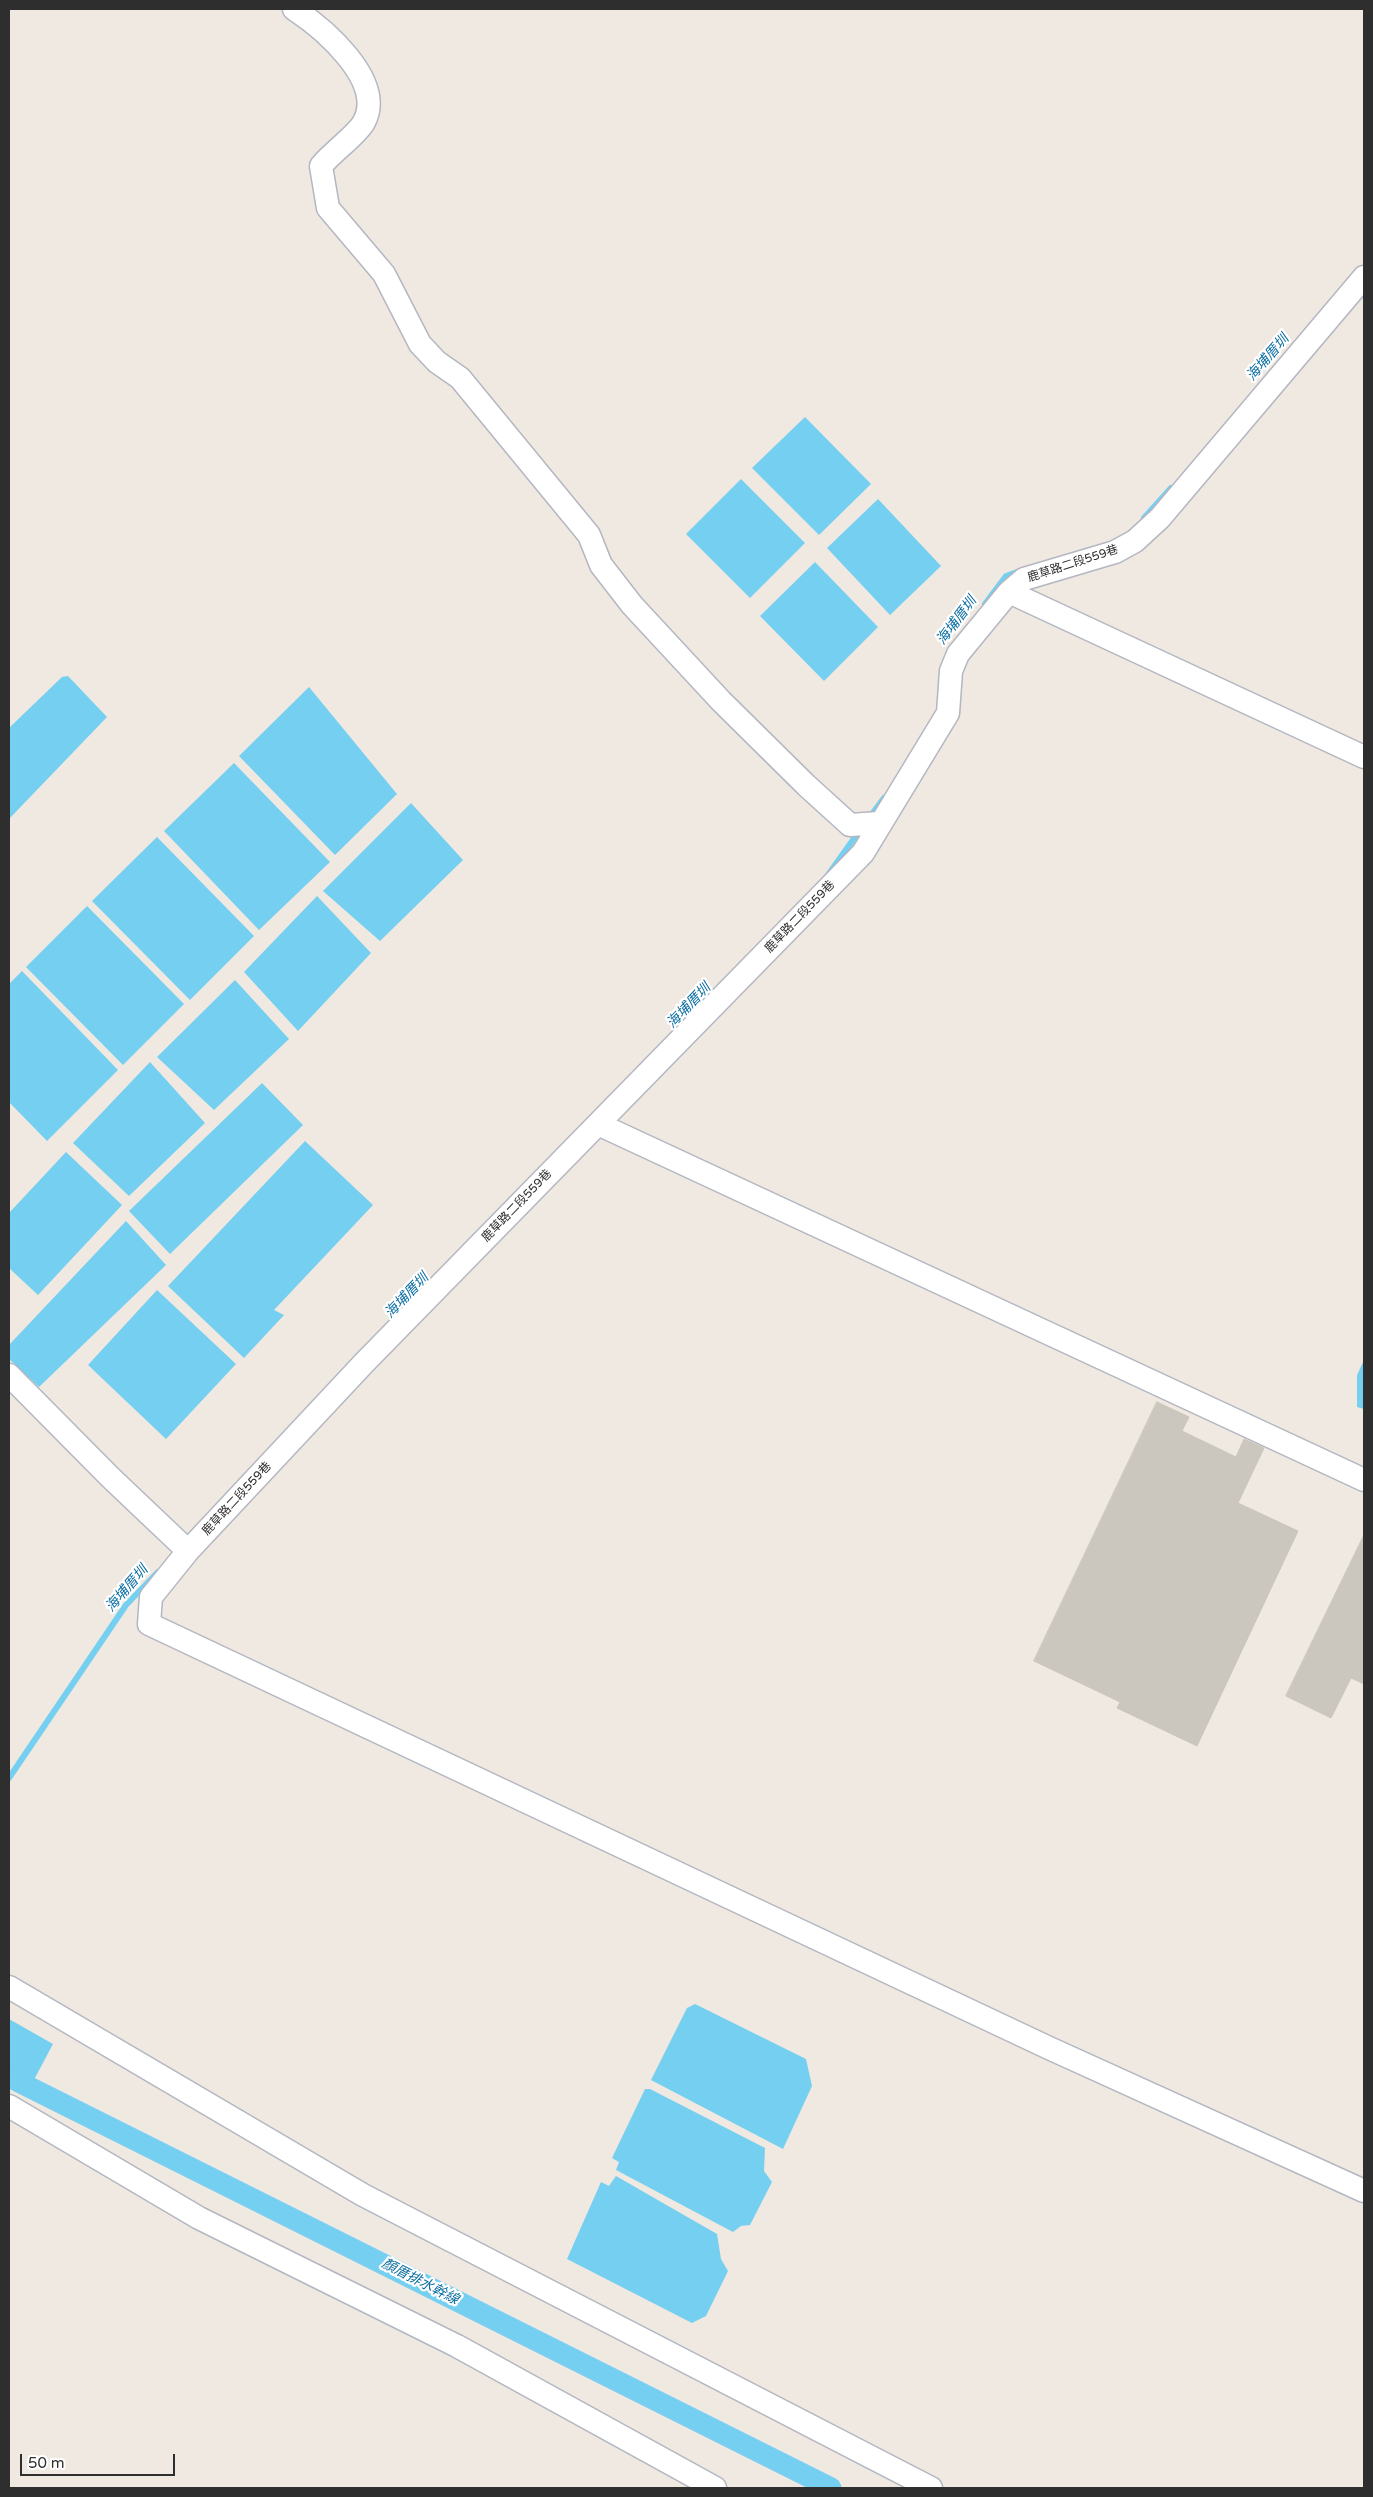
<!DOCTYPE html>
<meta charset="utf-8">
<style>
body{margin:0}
#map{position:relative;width:1373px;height:2497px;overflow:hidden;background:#efe9e1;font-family:"Varela Round",sans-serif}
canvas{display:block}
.frame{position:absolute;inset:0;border:10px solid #2e2e2e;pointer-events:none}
.scale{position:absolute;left:20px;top:2454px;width:155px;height:22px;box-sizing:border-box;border:2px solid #2e2e2e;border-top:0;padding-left:6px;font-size:15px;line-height:18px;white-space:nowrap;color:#2e2e2e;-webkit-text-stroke:4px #fff;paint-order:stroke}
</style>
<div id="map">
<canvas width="1373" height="2497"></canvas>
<div class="frame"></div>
<div class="scale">50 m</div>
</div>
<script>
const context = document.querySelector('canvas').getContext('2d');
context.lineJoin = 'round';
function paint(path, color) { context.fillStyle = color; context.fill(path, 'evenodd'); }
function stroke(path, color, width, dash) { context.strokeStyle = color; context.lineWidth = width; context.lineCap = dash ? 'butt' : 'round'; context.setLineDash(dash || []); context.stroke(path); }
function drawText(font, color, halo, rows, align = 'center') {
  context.font = font + ' "Varela Round","Noto Sans TC",sans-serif'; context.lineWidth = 4.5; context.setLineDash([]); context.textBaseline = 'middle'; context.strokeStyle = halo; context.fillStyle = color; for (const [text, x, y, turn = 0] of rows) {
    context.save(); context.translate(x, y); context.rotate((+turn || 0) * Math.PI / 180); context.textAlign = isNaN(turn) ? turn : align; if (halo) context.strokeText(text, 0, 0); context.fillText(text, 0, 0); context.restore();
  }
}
const water = new Path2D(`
 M805,417L871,484L819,535L752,468Z
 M741,479L805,543L750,598L686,534Z
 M878,499L941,566L890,615L827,548Z
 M815,562L878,627L824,681L760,616Z
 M68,676L107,717L9,819V728L62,677Z
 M309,687L397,794L335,855L239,756Z
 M234,763L330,862L259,930L164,831Z
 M411,803L463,860L380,941L323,891Z
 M157,837L254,936L190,1000L92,901Z
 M317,896L371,953L298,1031L244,972Z
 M87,906L184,1004L123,1065L26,967Z
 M22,971L118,1070L47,1141L9,1102V984Z
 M235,980L289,1039L214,1110L157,1057Z
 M150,1062L205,1123L129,1196L73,1143Z
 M262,1083L303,1125L170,1254L129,1211Z
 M305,1141L373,1205L274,1310L284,1315L244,1358L168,1286Z
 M66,1152L122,1205L38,1295L9,1268V1213Z
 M126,1221L166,1265L39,1387L9,1359V1345Z
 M157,1290L236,1364L166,1439L88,1365Z
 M1364,1360V1409L1357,1407V1375Z
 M695,2004L806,2059L812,2086L783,2149L651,2080L687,2008Z
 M9,2019L53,2044L28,2091L9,2080Z
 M645,2089H650L765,2148L764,2171L772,2182L750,2225L741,2226L733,2232L616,2170L619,2162L612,2158Z
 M616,2176L717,2234L721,2259L728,2271L706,2316L692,2323L567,2259L601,2182L609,2186Z`);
const stream = new Path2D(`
 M1144,518L1171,488
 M985,604L1006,576L1020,571
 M869,818L884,798
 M828,875L860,830
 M9,1778L126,1605L158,1572`);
const canal = new Path2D(`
 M9,2077L831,2488`);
const building = new Path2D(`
 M1157,1402L1189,1417L1182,1431L1236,1457L1244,1439L1264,1448L1238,1503L1298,1531L1197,1746L1117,1708L1120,1702L1034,1661Z
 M1364,1535V1684L1351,1678L1331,1718L1286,1696Z`);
const minor = new Path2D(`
 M294,9C323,28 386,81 364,122C357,135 332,152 321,166L328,208L384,274L420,344L437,362L460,378L589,535L601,565L632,605L721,701L806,785L850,825L879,823
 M1364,277L1160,518L1135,541L1115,552L1024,579L1009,592L958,654L951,671L948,713L863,853L364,1363L188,1551L151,1597L149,1624L1049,2048L1364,2191
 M1009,592L1364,757
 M598,1124L1364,1480
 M9,1375L110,1477L188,1551
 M9,1987L363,2195L931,2488
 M9,2106L199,2218L457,2346L715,2488`);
const streetNames = [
 ["鹿草路二段559巷",1073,564,-18],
 ["鹿草路二段559巷",800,917,-46],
 ["鹿草路二段559巷",517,1206,-46],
 ["鹿草路二段559巷",237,1499,-47]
];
const waterNames = [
 ["海埔厝圳",1268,358,-49],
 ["海埔厝圳",957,621,-53],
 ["海埔厝圳",689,1006,-46],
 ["海埔厝圳",407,1296,-46],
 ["海埔厝圳",127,1589,-49],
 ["顏厝排水幹線",420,2282,27]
];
paint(water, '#75cff0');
stroke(stream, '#75cff0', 6);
stroke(canal, '#75cff0', 21);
paint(building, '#cbc7bf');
stroke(building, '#cbc5ba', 1);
stroke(minor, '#b4b7c1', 25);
stroke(minor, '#fff', 22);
drawText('12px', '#2e2e2e', '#fff', streetNames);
drawText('italic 14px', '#0d6fa3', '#fff', waterNames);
</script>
